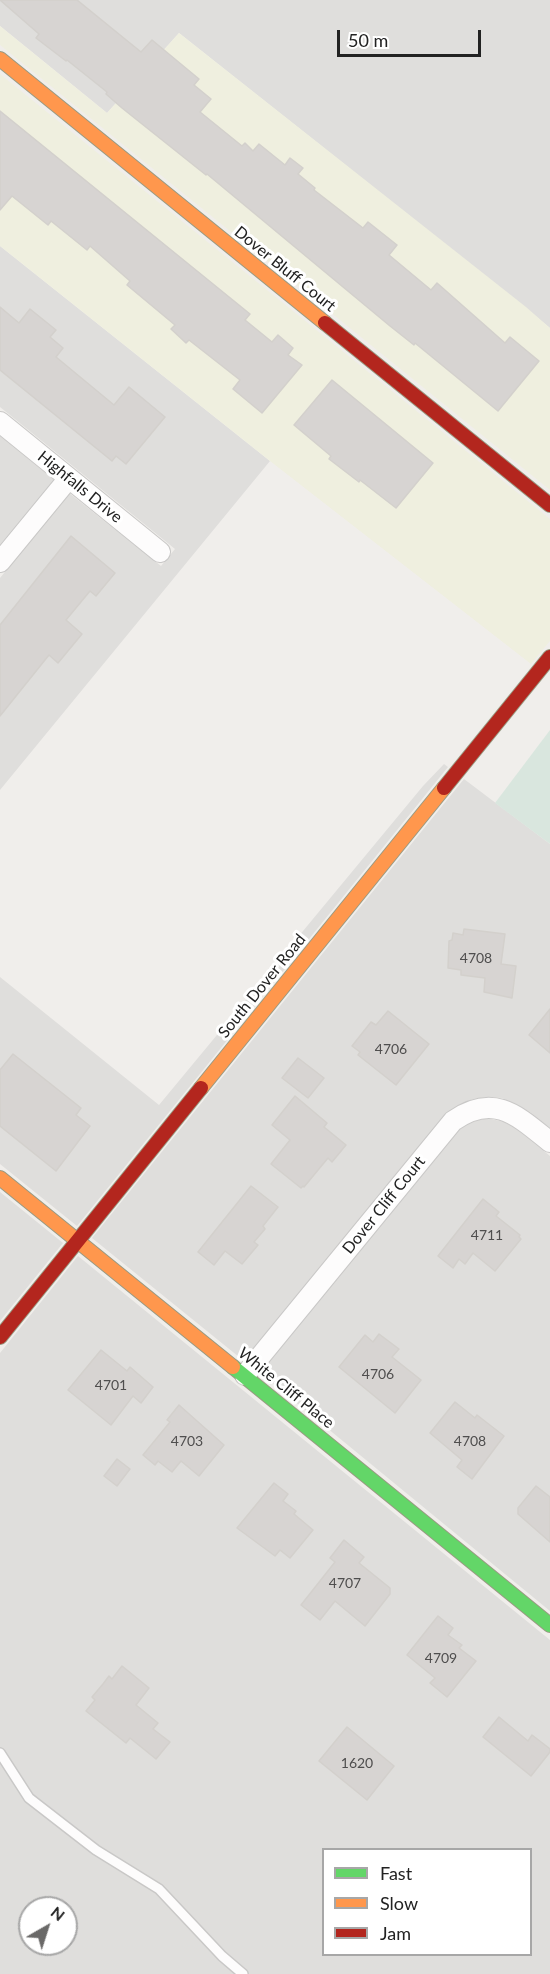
<!DOCTYPE html>
<style>
body{margin:0}
#map{position:relative;width:550px;height:1974px;overflow:hidden;background:#f0eeeb;font-family:Lato,sans-serif}
canvas{display:block}
.legend{position:absolute;left:322px;top:1848px;width:210px;height:108px;box-sizing:border-box;background:#fff;border:2px solid #a7a7a7;margin:0;padding:8px 10px;list-style:none;font-size:18px;color:#222}
.legend li{display:flex;align-items:center;gap:12px;height:30px}
.legend b{width:30px;border:2px solid #a7a7a7}
.north{position:absolute;left:18px;top:1896px;width:60px;height:60px;box-sizing:border-box;background:#fff;border:2px solid #a7a7a7;border-radius:50%;rotate:39deg;font-size:16px;font-weight:700;line-height:24px;text-align:center;color:#222}
.north::after{content:'';display:block;margin:auto;width:21px;height:27px;background:#6a6968;clip-path:polygon(50% 0,100% 100%,50% 72%,0 100%)}
.scale{position:absolute;left:337px;top:30px;width:144px;height:27px;box-sizing:border-box;border:3px solid #222;border-top:0;padding-left:8px;font-size:18px;line-height:21px;white-space:nowrap;color:#222;-webkit-text-stroke:4px #fff;paint-order:stroke}
</style>
<div id="map">
<canvas width="550" height="1974"></canvas>
<ul class="legend">
<li><b style="height:8px;background:#63d668"></b>Fast</li>
<li><b style="height:8px;background:#ff974d"></b>Slow</li>
<li><b style="height:8px;background:#b3261e"></b>Jam</li>
</ul>
<div class="north">N</div>
<div class="scale">50 m</div>
</div>
<script>
const context = document.querySelector('canvas').getContext('2d');
context.lineJoin = 'round';
function paint(path, color) { context.fillStyle = color; context.fill(path, 'evenodd'); }
function stroke(path, color, width, dash) { context.strokeStyle = color; context.lineWidth = width; context.lineCap = dash ? 'butt' : 'round'; context.setLineDash(dash || []); context.stroke(path); }
function drawText(font, color, halo, rows, align = 'center') {
  context.font = font + ' Lato,sans-serif'; context.lineWidth = 6; context.setLineDash([]); context.textBaseline = 'middle'; context.strokeStyle = halo; context.fillStyle = color; for (const [text, x, y, turn = 0] of rows) {
    context.save(); context.translate(x, y); context.rotate((+turn || 0) * Math.PI / 180); context.textAlign = isNaN(turn) ? turn : align; if (halo) context.strokeText(text, 0, 0); context.fillText(text, 0, 0); context.restore();
  }
}
const residential = new Path2D(`
 M0,0H550V328L179,33L107,113L0,26Z
 M0,246L270,461L0,790V578L69,493L161,566L175,549L0,407Z
 M0,436L54,480L0,546Z
 M444,764L448,767L77,1226L0,1164V977L159,1105L423,786Z
 M464,779L550,844V1128L530,1112L502,1098L488,1097L473,1099L459,1105L445,1115L244,1361L92,1238Z
 M487,1118L504,1122L517,1129L550,1156V1611L260,1373L460,1129L469,1123Z
 M0,1192L63,1243L0,1321Z
 M78,1256L550,1640V1974H0V1353ZM324,1850H530V1954H324ZM30,1908H66V1944H30Z`);
const farmland = new Path2D(`
 M0,26L107,113L179,33L526,307L550,328V490L0,45Z
 M0,74L550,519V641L531,664L270,461L0,246Z`);
const wetland = new Path2D(`
 M550,730V844L495,803Z`);
const building = new Path2D(`
 M0,0H77L141,52L152,40L199,79L194,85L211,99L200,112L242,146L245,143L253,151L259,144L285,165L290,158L303,168L298,174L315,188L314,190L363,228L368,222L397,245L389,255L431,290L437,283L505,343L510,337L539,361L498,411L415,343L414,345L390,326L207,174L206,175L122,108L106,94L107,92L67,60L66,61L36,38L39,34Z
 M0,111L250,314L245,320L272,342L278,335L293,348L288,355L302,365L262,413L233,389L240,380L189,340L186,343L171,329L175,325L127,285L130,281L90,246L87,250L51,221L48,225L12,196L0,210Z
 M0,307L19,323L30,309L56,330L50,337L63,348L56,357L114,405L129,387L165,417L126,464L116,456L112,461L0,370Z
 M332,380L433,463L396,508L360,480L359,482L329,459L331,456L294,425Z
 M71,536L115,573L96,596L90,591L66,620L82,634L58,663L49,655L0,716V625Z
 M464,929L505,934L501,964L516,966L512,998L484,992L485,978L461,975V970L448,968L449,941L452,940L453,933L463,935Z
 M550,1009V1053L529,1035Z
 M388,1011L429,1044L396,1085L358,1055L360,1052L352,1046L371,1022L376,1025Z
 M13,1054L81,1108L76,1115L90,1126L56,1171L0,1126V1070Z
 M298,1058L324,1078L308,1098L282,1078Z
 M295,1096L327,1123L324,1127L346,1145L332,1162L328,1158L304,1187L303,1186L301,1188L271,1164L290,1140L272,1125Z
 M251,1186L278,1207L263,1226L265,1229L254,1242L258,1245L242,1264L225,1251L214,1265L198,1252Z
 M483,1199L499,1212L496,1216L520,1235L519,1237L521,1239L495,1271L473,1253L465,1264L459,1259L453,1268L438,1256Z
 M379,1334L399,1349L392,1357L421,1380L395,1413L339,1367L365,1335L373,1342Z
 M101,1350L127,1371L130,1367L153,1387L141,1403L133,1396L111,1425L68,1390Z
 M455,1402L475,1418L477,1415L504,1436L472,1479L457,1467L462,1460L430,1433Z
 M179,1405L224,1445L199,1476L181,1461L172,1472L158,1461L155,1465L143,1455L170,1422L167,1420Z
 M117,1459L130,1469L117,1486L104,1476Z
 M274,1483L288,1494L283,1501L296,1511L294,1514L313,1530L290,1558L280,1550L275,1556L237,1528Z
 M536,1486L550,1497V1542L518,1514V1508Z
 M344,1540L364,1557L359,1563L390,1588V1594L365,1626L335,1601L320,1620L301,1605L335,1562L330,1558Z
 M438,1616L453,1628L448,1635L462,1645L459,1648L476,1661L447,1697L430,1683L435,1678L407,1655Z
 M122,1666L149,1688L136,1705L158,1723L153,1729L170,1742L156,1759L130,1738L126,1743L86,1711L95,1700L92,1697L103,1684L109,1676L112,1679Z
 M499,1717L528,1741L532,1735L550,1749V1752L531,1776L483,1737Z
 M347,1727L394,1766L367,1800L319,1761Z`);
const lane = new Path2D(`
 M0,1753L29,1798L96,1850L159,1889L222,1956L243,1974`);
const street = new Path2D(`
 M0,422L160,552
 M0,562L69,478
 M245,1375L453,1121C494,1092 518,1116 550,1142`);
const fast = new Path2D(`
 M233,1367L550,1625`);
const slow = new Path2D(`
 M0,59L325,323
 M201,1088L444,788
 M0,1178L233,1367`);
const jam = new Path2D(`
 M325,323L550,505
 M444,788L550,657
 M0,1337L201,1088`);
const numberNames = [
 ["4708",476,958],
 ["4706",391,1049],
 ["4711",487,1235],
 ["4706",378,1374],
 ["4701",111,1385],
 ["4703",187,1441],
 ["4708",470,1441],
 ["4707",345,1583],
 ["4709",441,1658],
 ["1620",357,1763]
];
const streetNames = [
 ["Dover Bluff Court",285,269,39],
 ["Highfalls Drive",80,487,39],
 ["South Dover Road",262,986,-51],
 ["Dover Cliff Court",384,1205,-51],
 ["White Cliff Place",286,1388,39]
];
paint(residential, '#dfdedc');
paint(farmland, '#efefdf');
paint(wetland, '#d9e6de');
paint(building, '#d7d4d2');
stroke(building, '#d3d0cc', 1.5);
stroke(lane, '#c9c8c7', 12);
stroke(street, '#c9c8c7', 22);
stroke(fast, '#999a82', 16);
stroke(slow, '#999a82', 16);
stroke(jam, '#999a82', 16);
stroke(lane, '#fdfcfc', 9);
stroke(street, '#fdfcfc', 20);
stroke(fast, '#63d668', 14);
stroke(slow, '#ff974d', 14);
stroke(jam, '#b3261e', 14);
drawText('14px', '#4f4e4e', null, numberNames);
drawText('16px', '#222', '#fff', streetNames);
</script>
